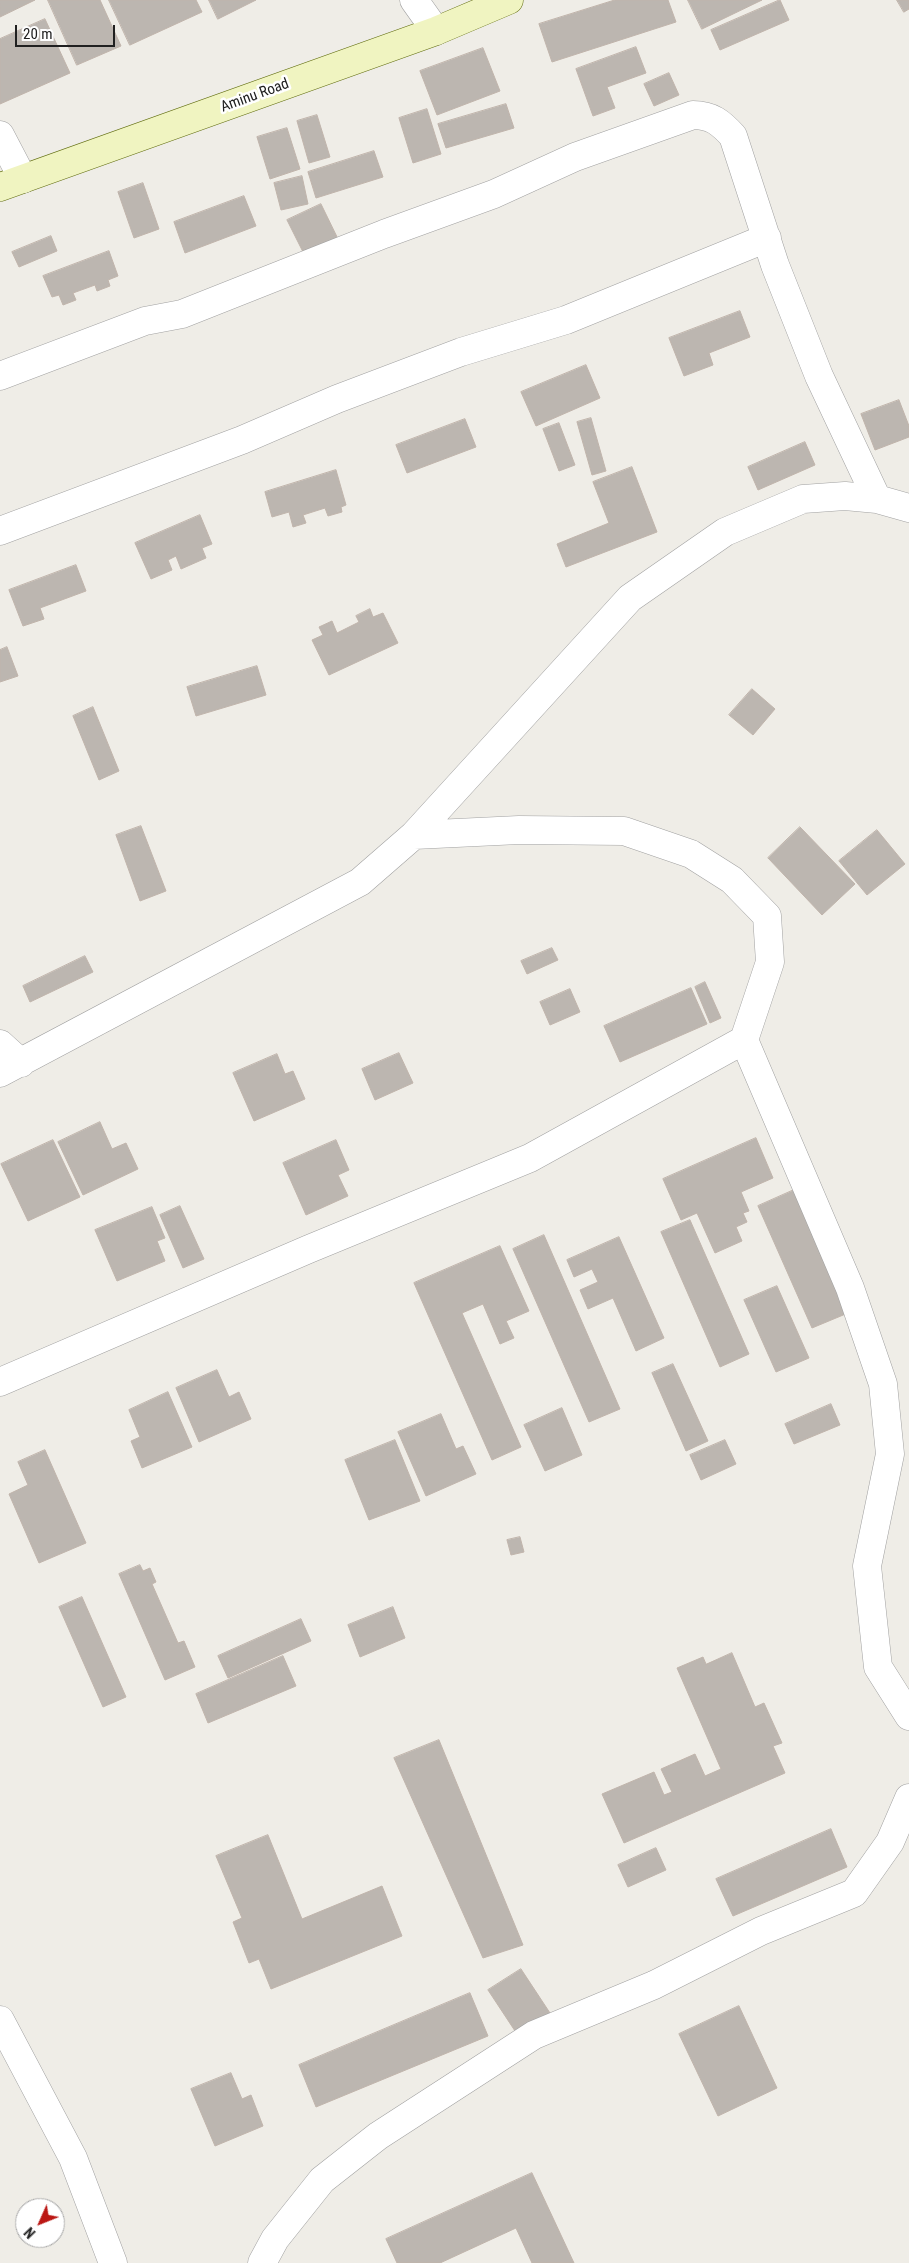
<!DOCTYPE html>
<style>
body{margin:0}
#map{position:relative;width:909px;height:2263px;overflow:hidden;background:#efede7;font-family:"Roboto Condensed",sans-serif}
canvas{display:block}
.north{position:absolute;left:15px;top:2198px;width:50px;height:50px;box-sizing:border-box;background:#fff;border:1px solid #a6a6a6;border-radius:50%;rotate:226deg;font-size:14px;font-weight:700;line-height:20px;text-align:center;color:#202020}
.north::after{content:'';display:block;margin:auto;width:18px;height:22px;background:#bb1714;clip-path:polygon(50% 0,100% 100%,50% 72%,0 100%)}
.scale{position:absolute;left:15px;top:25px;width:100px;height:22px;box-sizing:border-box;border:2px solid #202020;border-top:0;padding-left:6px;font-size:15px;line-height:18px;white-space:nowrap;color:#202020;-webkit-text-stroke:4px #fff;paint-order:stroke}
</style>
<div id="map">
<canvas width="909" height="2263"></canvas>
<div class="north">N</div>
<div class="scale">20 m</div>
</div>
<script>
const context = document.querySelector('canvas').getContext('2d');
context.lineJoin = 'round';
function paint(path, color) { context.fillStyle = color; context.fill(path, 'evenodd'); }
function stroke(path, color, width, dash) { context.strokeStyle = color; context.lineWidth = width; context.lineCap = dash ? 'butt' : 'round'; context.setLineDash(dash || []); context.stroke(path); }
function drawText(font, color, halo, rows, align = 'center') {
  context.font = font + ' "Roboto Condensed",sans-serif'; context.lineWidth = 5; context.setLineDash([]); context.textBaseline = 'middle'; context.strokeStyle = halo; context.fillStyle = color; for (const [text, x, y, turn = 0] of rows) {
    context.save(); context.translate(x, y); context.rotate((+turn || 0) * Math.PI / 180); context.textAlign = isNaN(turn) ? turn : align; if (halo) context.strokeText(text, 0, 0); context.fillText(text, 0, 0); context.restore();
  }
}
const building = new Path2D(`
 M0,0H35L0,17Z
 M48,0H100L121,46L77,65Z
 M109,0H196L202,12L130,45Z
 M209,0H256L218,19Z
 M615,0H668L676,22L552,62L539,24Z
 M688,0H762L702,29Z
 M780,0L789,20L720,50L711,30Z
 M897,0H909V9L904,12Z
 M45,19L70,73L0,104V39Z
 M636,47L646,73L607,87L615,108L593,116L576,69Z
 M483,48L500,91L437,115L420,71Z
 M669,73L679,95L654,106L644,84Z
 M506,104L514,128L446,148L438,124Z
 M427,109L441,154L413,163L399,118Z
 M317,115L330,157L309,163L297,121Z
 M287,128L300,169L270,179L257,137Z
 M374,151L383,177L316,198L308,172Z
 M302,176L308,204L281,210L274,183Z
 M143,183L159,229L134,238L118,192Z
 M244,196L256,226L185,253L174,222Z
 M321,204L340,243L307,260L287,220Z
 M51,236L57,251L19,267L12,252Z
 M109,251L118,276L108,280L110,286L97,291L95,285L73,293L76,300L63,305L59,295L52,297L43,276Z
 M740,311L750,337L709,353L713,365L684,376L669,338Z
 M586,365L600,398L536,426L521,392Z
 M899,400L909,426V437L875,450L861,414Z
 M591,418L606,471L592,475L577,422Z
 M465,419L476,447L407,473L396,445Z
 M559,423L575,465L559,471L543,429Z
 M805,442L815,465L758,490L748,467Z
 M632,467L657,532L566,567L557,544L609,523L593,482Z
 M336,470L346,505L341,507L342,512L328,516L325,508L303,515L306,523L293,527L289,512L272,517L265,492Z
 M200,515L212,544L202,548L206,558L181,569L176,556L168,560L172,570L151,579L135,543Z
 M76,565L86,591L40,608L44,619L23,626L9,590Z
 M370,609L373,617L383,613L398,643L329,675L312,640L323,635L319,627L332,621L337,633L359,622L356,616Z
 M7,647L18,676L0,682V650Z
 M257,666L266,695L196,716L187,687Z
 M752,689L775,709L753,735L729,715Z
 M93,707L119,771L99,780L73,716Z
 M141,826L166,891L140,901L116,835Z
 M800,827L855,884L822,915L768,858Z
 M877,830L905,864L867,895L839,861Z
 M552,948L558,960L527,974L521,961Z
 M85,956L93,972L30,1002L23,986Z
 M705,982L721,1018L710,1023L695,987Z
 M691,988L707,1024L620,1062L604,1026Z
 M570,989L580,1012L550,1025L540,1002Z
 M399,1053L413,1083L375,1100L362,1069Z
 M277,1054L285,1074L293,1071L305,1099L254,1121L233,1073Z
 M100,1122L112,1149L126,1143L138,1169L83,1195L58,1142Z
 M756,1138L773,1178L741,1192L749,1211L743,1213L747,1222L736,1227L742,1241L715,1253L697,1213L681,1220L663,1179Z
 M53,1140L80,1197L28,1221L1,1164Z
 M336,1140L349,1170L338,1175L348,1196L306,1215L283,1163Z
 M794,1190L848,1313L812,1328L758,1206Z
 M180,1206L204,1259L183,1268L160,1215Z
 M152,1207L165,1238L157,1241L165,1261L117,1281L95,1230Z
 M690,1220L749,1354L720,1367L661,1232Z
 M544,1235L620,1409L589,1422L513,1249Z
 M619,1237L664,1338L636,1351L613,1298L588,1309L580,1290L598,1282L592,1269L574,1277L567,1260Z
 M500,1246L529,1311L506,1321L514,1338L500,1344L483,1304L462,1313L521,1447L492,1460L414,1283Z
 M777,1286L809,1358L776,1372L744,1300Z
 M673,1364L708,1441L686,1451L652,1373Z
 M217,1370L229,1397L239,1392L251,1419L199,1442L176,1388Z
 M168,1392L192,1447L142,1468L131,1441L140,1437L129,1410Z
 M831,1404L840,1425L794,1444L785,1424Z
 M562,1408L582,1455L545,1471L524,1425Z
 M441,1414L456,1449L463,1446L476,1474L426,1496L398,1432Z
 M395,1440L420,1501L369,1520L345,1460Z
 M725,1440L736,1464L701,1480L690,1455Z
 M45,1450L86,1543L39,1563L9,1494L28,1485L18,1462Z
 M520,1537L524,1552L511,1555L507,1540Z
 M140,1565L143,1571L150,1568L156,1582L152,1584L178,1643L184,1641L195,1667L165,1680L119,1574Z
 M82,1597L126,1697L103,1707L59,1607Z
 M393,1607L405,1638L360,1657L348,1625Z
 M301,1619L311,1641L228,1678L218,1656Z
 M732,1653L755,1707L764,1703L782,1743L773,1746L785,1773L624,1843L602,1794L654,1772L664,1795L672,1792L661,1769L695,1754L705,1776L721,1769L677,1668L703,1657L706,1664Z
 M283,1656L296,1686L208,1723L196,1694Z
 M439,1740L523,1945L483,1958L394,1758Z
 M831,1829L847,1867L733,1916L716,1879Z
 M268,1835L302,1919L382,1886L402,1936L271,1989L259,1959L249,1963L233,1922L242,1918L216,1856Z
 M656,1848L666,1870L628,1887L618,1865Z
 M521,1969L550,2013L517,2034L488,1990Z
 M470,1993L488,2036L316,2107L299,2065Z
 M739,2006L777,2088L718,2116L679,2034Z
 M231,2073L242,2099L251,2095L263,2126L215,2146L191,2089Z
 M532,2173L574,2263H532L516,2228L440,2263H397L386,2239Z`);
const street = new Path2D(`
 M414,0L436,31
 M0,135L23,179
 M0,376L145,321L182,314L384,234L494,194L575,157L693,115C712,115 721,123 733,136L775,265L819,376L877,499
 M0,531L242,440L337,399L461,352L566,320L767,238
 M744,1040L850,1288L883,1384L890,1454L867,1566L878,1667L909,1716
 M0,1044L21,1063
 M0,1073L360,882L414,835L630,598L725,532L803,499L845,496L877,499L909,508
 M0,1382L309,1249L530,1158L744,1040L770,962L767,916L732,880L691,854L624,831L519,830L414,835
 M0,2020L73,2158L113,2263
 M262,2263L275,2239L322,2180L378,2136L534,2035L654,1985L761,1931L854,1893L890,1842L909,1798`);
const secondary = new Path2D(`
 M0,187L436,31L509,0`);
const streetNames = [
 ["Aminu Road",255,96,-20]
];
paint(building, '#bcb6b0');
stroke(building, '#c0b4ab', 1);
stroke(street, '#a1a1a1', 29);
stroke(secondary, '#616d10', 29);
stroke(street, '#fff', 28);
stroke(secondary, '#f0f4c1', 28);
drawText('15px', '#202020', '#fff', streetNames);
</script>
